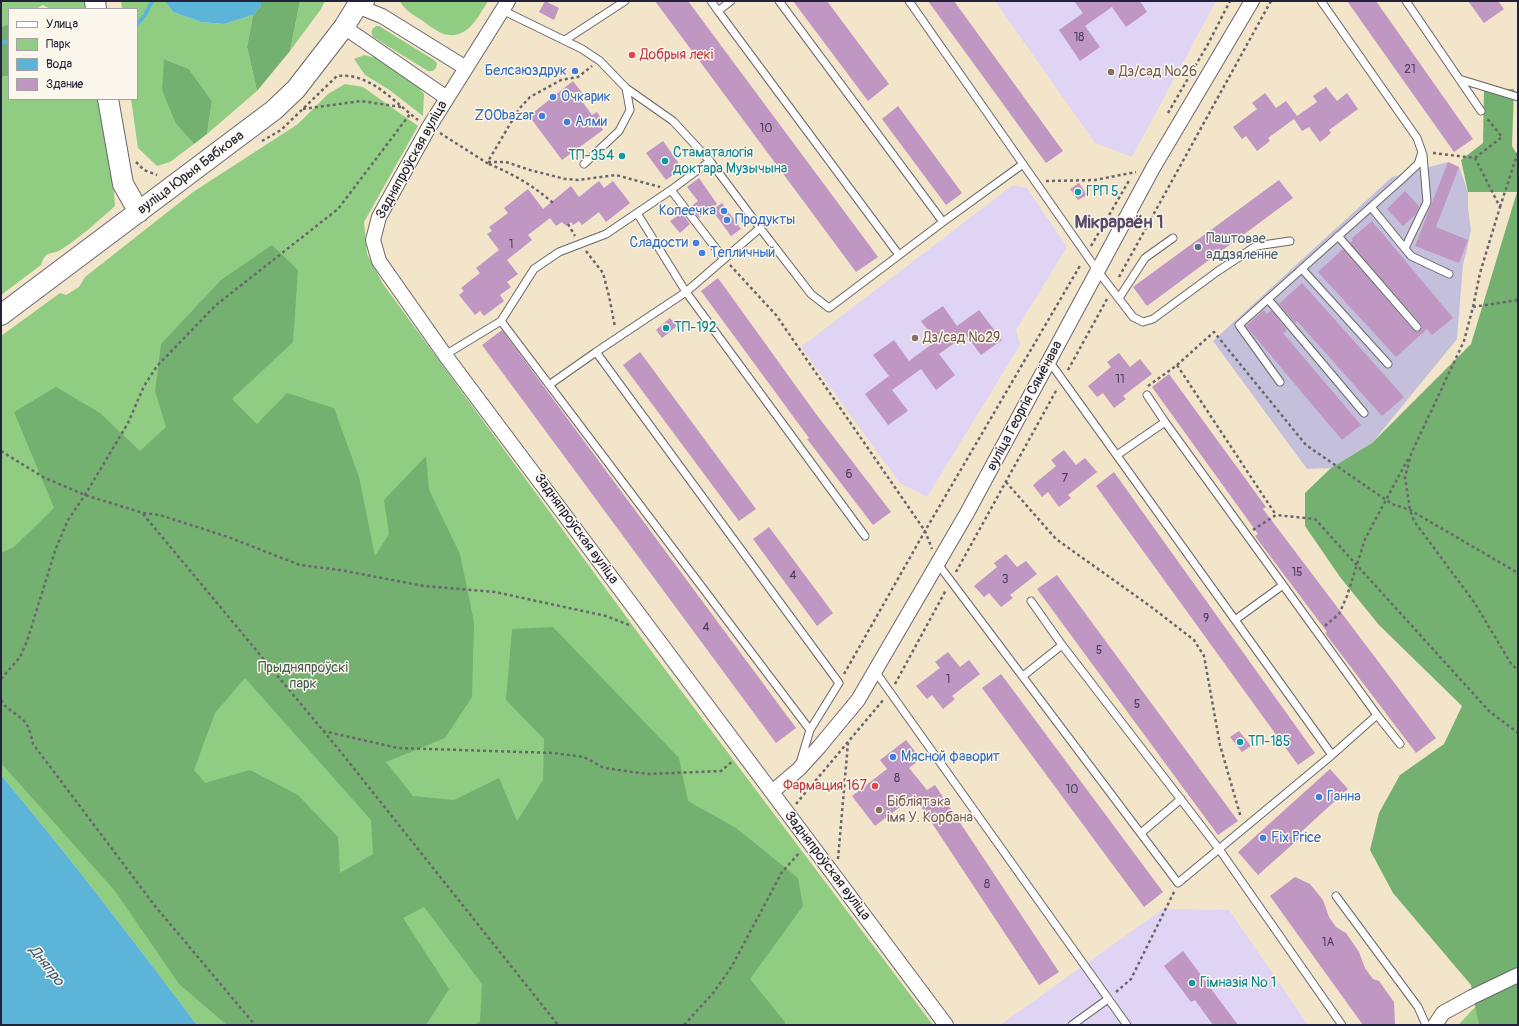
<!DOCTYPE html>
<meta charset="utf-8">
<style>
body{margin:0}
#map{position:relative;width:1519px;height:1026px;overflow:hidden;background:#f2e5ca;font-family:Pangolin,sans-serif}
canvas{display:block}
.frame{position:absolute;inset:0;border:2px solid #22223b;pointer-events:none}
.legend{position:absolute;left:8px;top:8px;width:130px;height:92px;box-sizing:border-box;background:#fbf7ec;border:1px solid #a4a2a5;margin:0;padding:5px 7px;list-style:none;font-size:12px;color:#22223b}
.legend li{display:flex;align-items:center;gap:8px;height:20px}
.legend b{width:20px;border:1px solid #a4a2a5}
</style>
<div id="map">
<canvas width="1519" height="1026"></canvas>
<div class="frame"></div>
<ul class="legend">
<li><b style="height:5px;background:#fff"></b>Улица</li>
<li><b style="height:11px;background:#90cd82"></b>Парк</li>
<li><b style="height:11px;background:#5db4d9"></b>Вода</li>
<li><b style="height:11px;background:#c096c2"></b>Здание</li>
</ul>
</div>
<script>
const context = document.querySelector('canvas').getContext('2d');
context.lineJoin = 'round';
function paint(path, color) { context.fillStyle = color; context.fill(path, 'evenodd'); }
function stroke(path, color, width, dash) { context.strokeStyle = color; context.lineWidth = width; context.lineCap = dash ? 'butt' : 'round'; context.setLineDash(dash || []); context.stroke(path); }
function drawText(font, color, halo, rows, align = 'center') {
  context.font = font + ' Pangolin,sans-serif'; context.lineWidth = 3; context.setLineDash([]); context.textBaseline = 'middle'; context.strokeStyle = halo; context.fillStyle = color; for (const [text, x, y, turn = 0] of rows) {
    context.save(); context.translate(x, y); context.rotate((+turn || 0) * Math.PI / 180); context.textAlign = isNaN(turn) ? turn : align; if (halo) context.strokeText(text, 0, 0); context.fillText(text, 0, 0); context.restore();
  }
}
const built = new Path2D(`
 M995,1H1216L1132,157L1095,143Z
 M1013,185L1027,188L1067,247L1016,330L1020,345L927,497L900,483L801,347Z
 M1163,909L1229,910L1308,1025H1000Z`);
const industrial = new Path2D(`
 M1448,162L1459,167L1468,192V208L1471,230L1467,249L1463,264L1457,339L1372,443L1331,468L1307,469L1213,341L1392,177Z`);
const green = new Path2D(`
 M1,1H86L87,9H50L43,5L36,9H9V24L1,27Z
 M121,1H165L173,12L201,22L224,24L253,15L247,47L257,91L207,134L212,101L189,69L164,59L176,124L194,144L170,162L157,166L138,148L131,99H137V9H122Z
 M300,1H325L321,9L290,51Z
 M400,1H488C477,19 465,44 439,32C434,29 428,25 423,21C415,16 404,10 400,1Z
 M376,26H379L434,60L437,63L436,68L433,71H428L373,37C371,32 371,29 376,26Z
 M364,55L384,60L413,80L424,94L423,116L388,89L365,75L354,59Z
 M9,76V99H101L114,192L115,206C98,221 81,237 62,249C51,256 46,249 41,265L1,295V77Z
 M345,84L363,87L418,126L364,222L367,254L383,284L652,652L933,1025H197C133,940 69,856 1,775V336L60,293L66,295L79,287L85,277L193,192L298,124L328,94Z
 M1476,1006L1479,1025H1459L1461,1022Z`);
const forest = new Path2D(`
 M261,1H300L290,51L257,91L247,47L253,15L261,6Z
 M9,24V76L1,77V27Z
 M164,59L189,69L212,101L207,134L194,144L176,124L162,90Z
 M1514,89L1512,146L1518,156V1025H1479L1471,985L1393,893L1370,850L1379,813L1400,775L1444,744L1462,706L1379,625L1340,577L1305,526V493L1331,468L1372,443L1471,344L1517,192H1468L1461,160L1483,143L1484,90Z
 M272,245L298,270L293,342L232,399L257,424L287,393L334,408L359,477L375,556L389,534L384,500L426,456L429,490L460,554L474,622L472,697L445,738L386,762L413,796L454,800L499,778L517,821L543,780L544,739L506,700L512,629L553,627L679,758L688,801L736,828L798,878L803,906L750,979L785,1022L784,1025H475L480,1021L482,984L424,907L403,918L449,989L426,1025H227L179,984L115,891L1,763V553L14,547L54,508L14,412L56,387L100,413L140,451L166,427L155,391L161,344L221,280ZM245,678L371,820L373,854L340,873L338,837L298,795L250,770L205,783L194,770L215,713Z`);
const water = new Path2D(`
 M165,1H261V6L253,15L224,24L201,22L173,12Z
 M1,775C69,856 133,940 197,1025H1Z`);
const stream = new Path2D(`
 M137,24L145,15L152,1
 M1,43L9,41`);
const building = new Path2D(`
 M545,1L559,8L554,20L539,12Z
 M655,1H688L878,257L856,272Z
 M793,1H827L889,84L868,101Z
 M928,1H954L1063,151L1046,163Z
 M1074,1H1140L1147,12L1126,27L1112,7L1085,26L1100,47L1080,61L1059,30L1083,13Z
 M1347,1H1376L1473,139L1454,152Z
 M1468,1H1498L1504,9L1484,23Z
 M573,81L583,94L579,97L592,115L597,112L602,120L599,124L603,130L562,160L529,116Z
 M1326,87L1337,101L1347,93L1358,109L1329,130L1331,133L1320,142L1309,127L1302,131L1294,119L1268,138L1270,141L1257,151L1246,136L1242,139L1233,127L1257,109L1252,103L1265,93L1276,108L1286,101L1297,116L1317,102L1313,96Z
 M898,106L962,193L946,205L882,119Z
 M663,141L682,168L666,180L646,153Z
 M1448,162L1459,167L1436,227L1468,240L1459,263L1415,246Z
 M699,178L717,204L699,218L690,207L698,201L687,187Z
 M1279,180L1293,198L1147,306L1133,287Z
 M599,181L604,188L613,181L630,203L606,222L599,212L582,225L579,221L573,225L571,222L566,226L562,222L556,226L550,218L528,235L532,240L507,260L518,274L507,282L511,287L500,295L504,301L484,316L480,311L475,315L459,295L464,291L461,288L480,273L476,268L499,250L487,234L492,231L489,227L508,213L504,208L528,189L543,209L571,186L579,197Z
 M1079,183L1087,195L1078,200L1070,189Z
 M1405,191L1419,206L1416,214L1403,226L1387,209Z
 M722,203L741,229L731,236L712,210Z
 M682,213L690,224L680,233L670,221Z
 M1372,221L1453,318L1432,335L1427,329L1396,357L1318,272L1343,249L1413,330L1418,332L1421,330L1422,326L1421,324L1350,243L1353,240L1351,239Z
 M718,278L816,414L891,512L873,525L807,439L809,438L701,291Z
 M1302,283L1404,397L1382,416L1297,321L1295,323L1279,304Z
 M943,306L957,326L979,310L1002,340L981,355L966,335L939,354L955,375L936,390L921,369L892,390L908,411L888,425L865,394L889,376L873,355L894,340L909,361L936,341L921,321Z
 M1264,310L1267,314L1271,310L1287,330L1283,333L1361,425L1342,440L1246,326Z
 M670,318L677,326L662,338L656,330Z
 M502,330L796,728L776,743L482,345Z
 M640,352L756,509L739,521L623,365Z
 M1119,353L1130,367L1140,359L1152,374L1123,396L1126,399L1114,408L1103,393L1097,397L1088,386L1111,367L1107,362Z
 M1169,374L1266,507L1263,509L1436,738L1416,753L1325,633L1327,632L1255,536L1258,534L1152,387Z
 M1064,450L1076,465L1085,458L1097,472L1068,495L1071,498L1059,507L1048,492L1042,497L1033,485L1056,466L1051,460Z
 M1114,472L1315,753L1298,765L1096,486Z
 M769,527L833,613L817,626L753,539Z
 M1006,554L1017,567L1026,561L1037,574L1010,595L1013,598L1001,607L989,593L984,597L974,586L997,567L994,563Z
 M1057,575L1238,821L1218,835L1037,589Z
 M948,652L960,667L969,660L980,674L952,696L955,699L943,709L932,695L927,699L916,686L940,668L935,662Z
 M1001,674L1163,892L1144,907L982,688Z
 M1239,731L1251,746L1242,752L1230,737Z
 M906,740L921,759L909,768L927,790L935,785L1059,972L1039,985L914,796L875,826L852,796L887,769L880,760Z
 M1330,769L1348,789L1300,833L1302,836L1258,875L1238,852Z
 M1295,877L1310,884L1323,900L1329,917L1336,927L1346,933L1359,952L1365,968L1373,979L1379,981L1394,1002L1395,1025H1363L1270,896Z
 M1183,951L1238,1025H1213L1195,1000L1191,1002L1164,966Z`);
const path = new Path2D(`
 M303,109L361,101L401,107
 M1168,113L1208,44L1230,1
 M440,133L487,163L519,109L530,97L561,80L578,77L592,66
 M262,141L281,130L337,76C370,72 394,102 418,120
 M1433,153L1475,158L1500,207L1480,273L1473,307L1464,341L1411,454L1405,477L1410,510L1414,521L1474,602L1510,662L1518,671
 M1475,158L1502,137L1486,117
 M136,162L144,170L157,175
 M488,162H506L530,170L565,179L578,180L616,175L660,187
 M489,164C513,174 534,186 553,203
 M1046,181L1095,180L1136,172
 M1500,207L1518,152
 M568,224L575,236
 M1091,246L1130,179
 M586,251L603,273L609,296L615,327
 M730,265L776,315L925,531L932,549
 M1119,277L1271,1
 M1473,307L1518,300
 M1177,365L1214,332L1306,445L1392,504L1410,510L1518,573
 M1068,370L1107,299
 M1148,386L1177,365L1276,515
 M1,451L43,477L85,495L143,513L160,515L228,537L300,565L340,570L424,586L495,592L606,616L629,625
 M1006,482L1056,539L1150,606L1194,640L1204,656L1220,745L1241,818
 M143,514L340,751L558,1025
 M1253,530L1276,515L1315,519L1489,711L1518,733
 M956,572L1057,389
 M1325,626L1339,614L1347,596L1365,539L1409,457
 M844,674L925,531L1081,264
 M1,679L20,657L27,641L56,548L68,520L85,495L128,423L144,386L157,366L216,305L338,209L410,114
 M895,684L946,590
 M1,700C6,710 17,713 24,721C30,727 31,737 33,744L155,906L255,1025
 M323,731L398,748L554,753L584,757L604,768L648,774L721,771L733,761
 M796,804L884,699
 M838,859L848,743
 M1116,992L1131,979L1175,890
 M684,1025L714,992L732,966L782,872L800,852`);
const lane = new Path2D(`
 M711,1L718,11L731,1
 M779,1L943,222
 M909,1L1097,270L1133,317L1143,322L1153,319L1218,271L1256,246L1290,241
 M1406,1L1481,111
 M502,10L582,49L600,61L626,88L673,121L710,161L760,228L811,294L829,308L943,222L1023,164
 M718,11L899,255
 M565,40L625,1
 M1459,79L1518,97
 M710,161L671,190L724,259
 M584,164L619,131L630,110L626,88
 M1371,207L1411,256L1449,274
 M637,213L686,292L865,536
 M760,228L686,292L596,352L839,683L810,730
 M1338,236L1417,327
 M1405,248L1427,202L1423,155
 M1302,269L1388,364
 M1119,298L1145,258L1173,238
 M1268,299L1364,413
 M501,321L534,269L559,252L606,234L671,190
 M445,355L501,321L810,730L800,763
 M1049,361L1332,755
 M1280,382L1239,325L1401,180L1418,164L1422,152L1417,138L1321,1
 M549,385L596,352
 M1147,395L1165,422
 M1117,455L1165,422L1377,715L1332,755L1219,849L1342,1025
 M938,564L1178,883L1219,849L1062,645L1031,601
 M1235,620L1283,585
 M875,671L1127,1025
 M1023,676L1062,645
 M1377,715L1400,744
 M1141,833L1181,799
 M1336,896L1418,1007L1426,1025
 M1072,1025L1108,999`);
const street = new Path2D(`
 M508,1L429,127L379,217L373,240L379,261L445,355L946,1025
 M357,6L382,16L466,68
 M344,27L447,98
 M772,792L799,769L819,747L858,700L967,513L1153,168L1252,1
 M1435,1025L1443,1013L1472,997L1518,975`);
const secondary = new Path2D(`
 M95,1L96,9
 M108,99L123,184L139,212
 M1,315L274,110L296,89L344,27L357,6L364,1`);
const markers = [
 [632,55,4,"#e0444e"],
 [575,71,4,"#3f7fe0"],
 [1111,72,4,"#8d6e63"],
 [553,97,4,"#3f7fe0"],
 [542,116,4,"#3f7fe0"],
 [567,122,4,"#3f7fe0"],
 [622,156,4,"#0f9aa8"],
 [665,161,4,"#0f9aa8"],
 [1078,192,4,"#0f9aa8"],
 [724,211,4,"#3f7fe0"],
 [727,220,4,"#3f7fe0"],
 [696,243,4,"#3f7fe0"],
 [1198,247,4,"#5c6f8a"],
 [702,253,4,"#3f7fe0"],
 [666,328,4,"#0f9aa8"],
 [915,338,4,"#8d6e63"],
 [1240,742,4,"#0f9aa8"],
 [893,757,4,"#3f7fe0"],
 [875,786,4,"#e0444e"],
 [1319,797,4,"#3f7fe0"],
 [879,810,4,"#8d6e63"],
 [1263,838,4,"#3f7fe0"],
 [1192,983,4,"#0f9aa8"]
];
const numberNames = [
 ["18",1079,38],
 ["21",1410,70],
 ["10",766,129],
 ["1",511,245],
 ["11",1120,380],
 ["6",849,475],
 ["7",1065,479],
 ["15",1297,573],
 ["4",793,576],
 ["3",1005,580],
 ["9",1206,619],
 ["4",706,628],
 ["5",1099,651],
 ["1",948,680],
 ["5",1137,705],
 ["8",897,779],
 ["10",1072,790],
 ["8",987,885],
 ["1А",1328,943]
];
const healthNames = [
 ["Добрыя лекі",640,55],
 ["Фармация 167",867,786,"right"]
];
const shopNames = [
 ["Белсаюздрук",567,71,"right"],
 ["Очкарик",561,97],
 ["ZOObazar",534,116,"right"],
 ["Алми",575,122],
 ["Копеечка",716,211,"right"],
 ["Продукты",735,220],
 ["Сладости",688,243,"right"],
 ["Тепличный",710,253],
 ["Мясной фаворит",901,757],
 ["Ганна",1327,797],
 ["Fix Price",1271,838]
];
const educationNames = [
 ["Дз/сад №26",1119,72],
 ["Дз/сад №29",923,338],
 ["Бібліятэка",887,802],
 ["імя У. Корбана",887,818]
];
const cultureNames = [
 ["Стаматалогія",673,153],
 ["доктара Музычына",673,169],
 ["ТП-354",614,156,"right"],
 ["ГРП 5",1086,192],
 ["ТП-192",674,328],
 ["ТП-185",1248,742],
 ["Гімназія № 1",1200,983]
];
const streetNames = [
 ["Задняпроўская вуліца",412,160,-61],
 ["вуліца Юрыя Бабкова",191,173,-37],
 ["вуліца Георгія Сямёнава",1025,406,-62],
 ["Задняпроўская вуліца",576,529,54],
 ["Задняпроўская вуліца",827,866,53]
];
const serviceNames = [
 ["Паштовае",1206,239],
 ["аддзяленне",1206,255]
];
const parkNames = [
 ["Прыдняпроўскі",303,668],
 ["парк",303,684]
];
const waterNames = [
 ["Дняпро",46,966,52]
];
const districtNames = [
 ["Мікрараён 1",1119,223]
];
paint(built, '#e0d4f4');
paint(industrial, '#c4c0db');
paint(green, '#90cd82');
paint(forest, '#74b070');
paint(water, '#5db4d9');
stroke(stream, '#5db4d9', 4);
paint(building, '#c096c2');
stroke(lane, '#6b666d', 9);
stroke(street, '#6b666d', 16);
stroke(secondary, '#6b666d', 22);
stroke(path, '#6b666d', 2.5, [3, 3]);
stroke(lane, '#fff', 7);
stroke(street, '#fff', 14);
stroke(secondary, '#fff', 20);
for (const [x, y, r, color] of markers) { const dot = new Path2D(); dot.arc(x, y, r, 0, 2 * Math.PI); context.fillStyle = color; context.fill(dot); stroke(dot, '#fbf7ec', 1.5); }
drawText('12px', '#4a3f5d', null, numberNames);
drawText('14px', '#be3a42', '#fbf7ec', healthNames, 'left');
drawText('14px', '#366cbe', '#fbf7ec', shopNames, 'left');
drawText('14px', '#785e54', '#fbf7ec', educationNames, 'left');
drawText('14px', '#0d838f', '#fbf7ec', cultureNames, 'left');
drawText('14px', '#22223b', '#fbf7ec', streetNames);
drawText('14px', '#4e5e75', '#fbf7ec', serviceNames, 'left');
drawText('14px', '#485e54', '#fbf7ec', parkNames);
drawText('italic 15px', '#3a5c7a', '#fbf7ec', waterNames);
drawText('bold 18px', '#594b6a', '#fbf7ec', districtNames);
</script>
